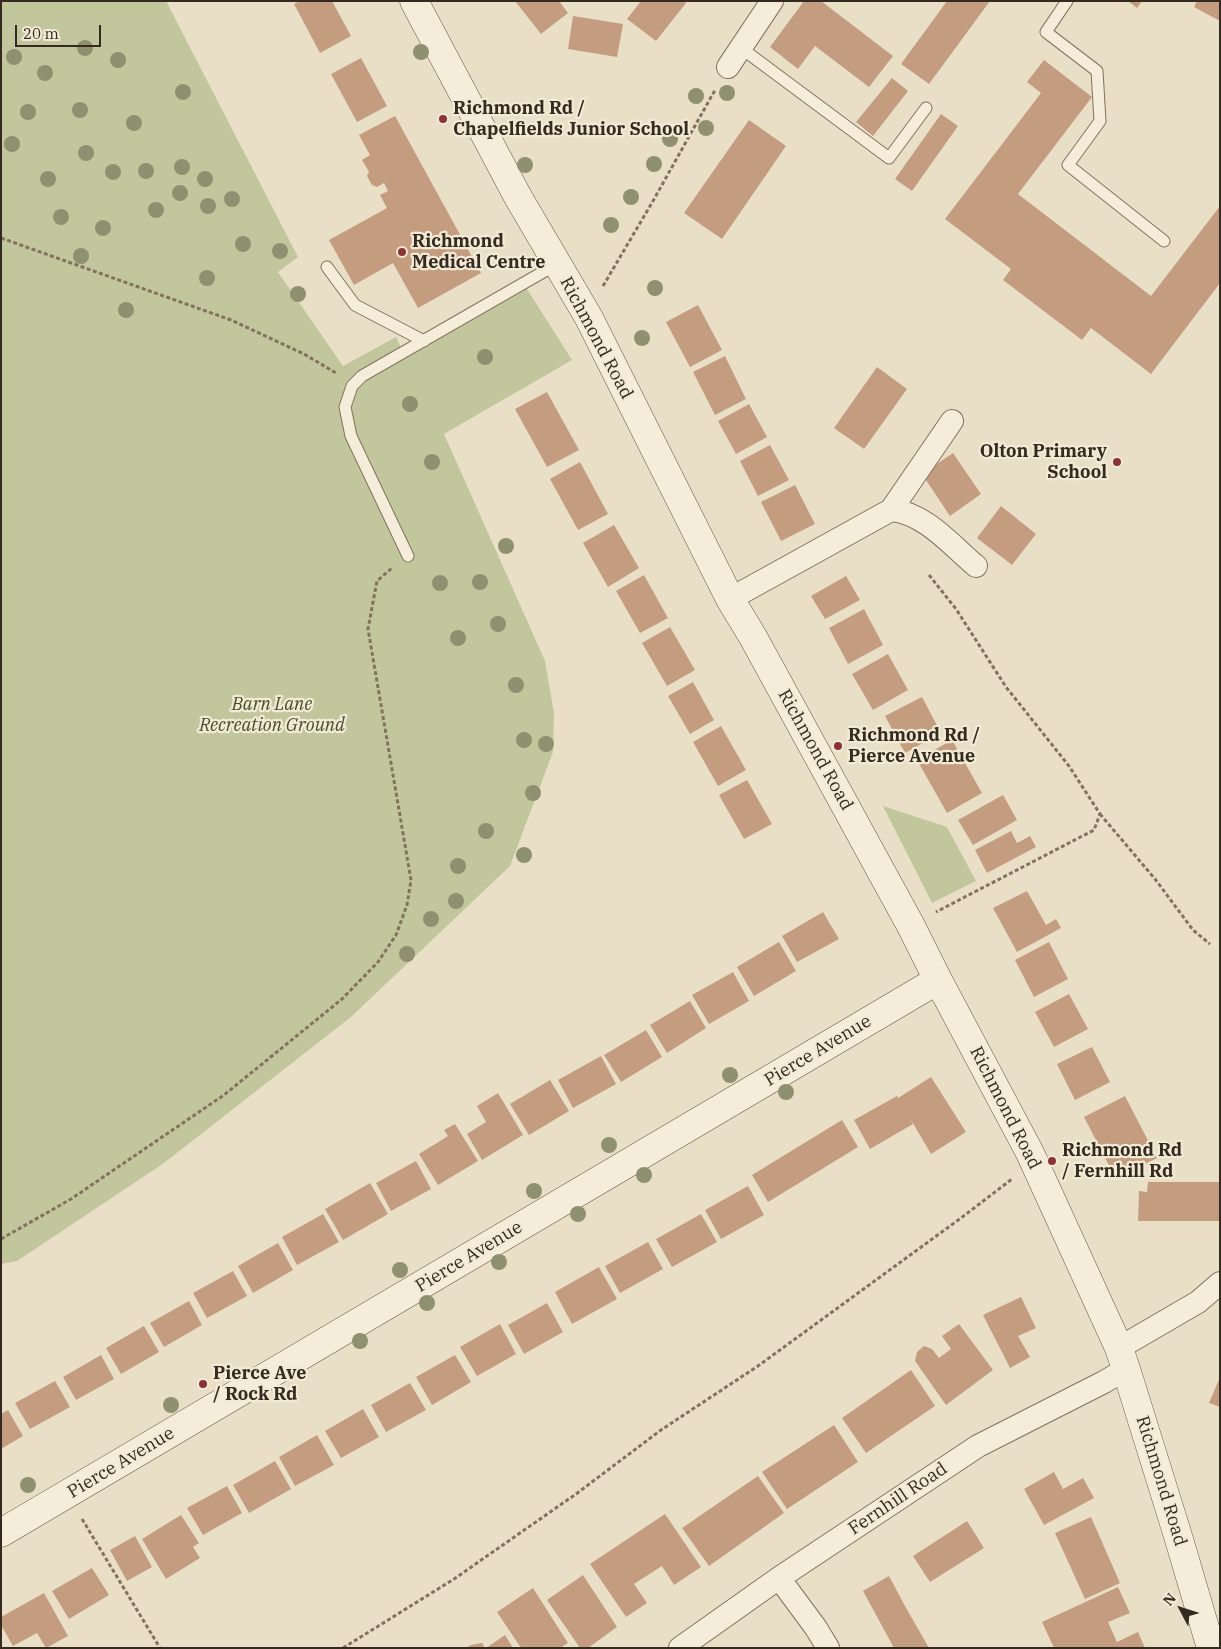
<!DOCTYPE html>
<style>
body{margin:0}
#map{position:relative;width:1221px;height:1649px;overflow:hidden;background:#e9dfc7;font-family:"IBM Plex Serif",serif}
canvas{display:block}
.frame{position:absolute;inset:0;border:2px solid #352a20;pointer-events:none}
.north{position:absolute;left:1156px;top:1584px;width:50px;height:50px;-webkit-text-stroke:4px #f2ead5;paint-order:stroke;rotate:310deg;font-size:14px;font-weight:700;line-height:20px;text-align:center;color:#352a20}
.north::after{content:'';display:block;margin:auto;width:18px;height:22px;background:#352a20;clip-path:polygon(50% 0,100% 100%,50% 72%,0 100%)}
.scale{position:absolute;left:15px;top:25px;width:86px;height:22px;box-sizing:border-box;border:2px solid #352a20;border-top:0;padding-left:6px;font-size:15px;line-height:18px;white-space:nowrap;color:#352a20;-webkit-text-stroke:4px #f2ead5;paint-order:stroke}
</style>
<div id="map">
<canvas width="1221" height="1649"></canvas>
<div class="frame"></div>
<div class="north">N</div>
<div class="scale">20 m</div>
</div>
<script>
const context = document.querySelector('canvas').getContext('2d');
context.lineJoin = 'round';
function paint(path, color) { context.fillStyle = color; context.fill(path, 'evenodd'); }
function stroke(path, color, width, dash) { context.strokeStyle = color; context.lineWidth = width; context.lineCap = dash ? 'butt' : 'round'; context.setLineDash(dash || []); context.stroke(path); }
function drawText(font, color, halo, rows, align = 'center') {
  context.font = font + ' "IBM Plex Serif",serif'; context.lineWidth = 4.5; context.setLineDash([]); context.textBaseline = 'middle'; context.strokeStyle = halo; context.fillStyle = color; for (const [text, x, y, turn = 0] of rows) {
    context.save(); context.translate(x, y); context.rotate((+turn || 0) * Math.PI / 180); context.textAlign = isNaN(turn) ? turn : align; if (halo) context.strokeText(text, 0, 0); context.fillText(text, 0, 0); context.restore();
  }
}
const green = new Path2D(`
 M1,1H166L298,257L278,272L343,366L396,337L406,358L527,289L572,360L444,434L545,661L554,713L553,752L510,866L351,1017L164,1163L17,1261L1,1264Z
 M883,806L947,827L976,881L932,903Z`);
const building = new Path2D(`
 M300,1H332L351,36L320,53L294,4Z
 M515,1H559L568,13L541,34Z
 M641,1H684L686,3L656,41L627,19Z
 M804,1H821L893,56L869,87L815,46L798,69L770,47Z
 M947,1H990L929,84L901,64Z
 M1128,1H1142L1137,8Z
 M1197,1H1220V21L1194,7Z
 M573,16L623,24L617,57L568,49Z
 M361,58L387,106L357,122L331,74Z
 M1044,60L1092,97L1018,194L1151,296L1220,206V283L1151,374L1091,328L1082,340L1003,280L1011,269L945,219L1041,93L1027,82Z
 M892,78L908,91L873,136L856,122Z
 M941,114L958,126L912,191L895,179Z
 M395,116L481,273L418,308L393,263L354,285L329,240L387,208L380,195L388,191L384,183L377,187L372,185L367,176L369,172L362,160L370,155L359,135Z
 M749,120L786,146L722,239L684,213Z
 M698,305L722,350L690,367L666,322Z
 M725,356L746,399L715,415L693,372Z
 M877,367L907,389L864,449L834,428Z
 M547,392L579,450L547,467L515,409Z
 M749,404L767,437L736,454L718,421Z
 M770,445L789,480L758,496L740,461Z
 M953,453L981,494L950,516L922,474Z
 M580,462L608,514L578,530L550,479Z
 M795,485L815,524L781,541L761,502Z
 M1001,506L1036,534L1012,565L977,538Z
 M614,525L639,568L608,587L583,543Z
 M644,575L668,618L640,633L616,591Z
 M846,576L860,600L825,619L811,596Z
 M864,609L883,645L848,664L829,628Z
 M670,627L695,670L667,686L642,643Z
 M888,654L908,690L873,710L852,674Z
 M693,682L714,720L690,734L668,696Z
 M922,697L941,733L905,753L885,716Z
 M721,726L746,770L718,786L693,742Z
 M952,740L982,793L947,813L917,760Z
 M747,780L772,824L744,839L719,795Z
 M1003,795L1017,820L973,845L958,820Z
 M1011,831L1017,843L1030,836L1036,847L987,873L975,850Z
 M1027,891L1046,925L1056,919L1061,928L1017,952L993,908Z
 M823,912L839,939L797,962L782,936Z
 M779,942L796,971L754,996L737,967Z
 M1049,942L1068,979L1034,997L1015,960Z
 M733,972L749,1001L709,1024L692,995Z
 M1069,994L1088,1029L1054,1047L1035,1012Z
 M690,1001L706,1028L667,1053L650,1025Z
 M646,1030L662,1057L621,1082L604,1055Z
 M1092,1047L1110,1082L1075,1100L1057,1064Z
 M601,1056L616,1084L573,1108L558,1080Z
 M931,1077L966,1132L931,1154L907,1113L913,1124L870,1149L854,1120L897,1096L898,1098Z
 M550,1080L569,1111L529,1135L510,1104Z
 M498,1093L523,1135L482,1160L467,1134L486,1122L477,1106Z
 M1125,1096L1157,1158L1116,1179L1084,1117Z
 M842,1120L858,1147L768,1202L752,1175Z
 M455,1124L478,1161L438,1185L419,1154L448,1136L444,1130Z
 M416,1161L431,1189L391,1211L376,1183Z
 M1148,1182H1219L1220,1221H1138L1139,1191L1147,1192Z
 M370,1183L388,1214L343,1240L325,1209Z
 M748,1186L764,1215L721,1239L705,1210Z
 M323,1214L339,1242L297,1265L282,1237Z
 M701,1214L717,1242L672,1267L656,1239Z
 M648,1242L663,1269L620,1293L605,1266Z
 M278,1243L293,1270L253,1293L238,1266Z
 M599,1267L617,1299L572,1324L555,1292Z
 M233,1271L247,1296L207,1318L193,1293Z
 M1021,1297L1036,1328L1018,1336L1030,1357L1010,1368L983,1315Z
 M189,1301L202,1325L164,1347L150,1323Z
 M547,1303L563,1332L524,1354L508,1325Z
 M500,1324L516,1354L477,1376L460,1347Z
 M959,1324L993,1370L946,1405L915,1361L917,1352L924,1346L932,1349L939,1358L951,1349L942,1336Z
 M144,1326L159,1352L121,1374L106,1348Z
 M101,1355L114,1379L76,1400L63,1377Z
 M455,1355L471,1382L432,1405L416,1377Z
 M911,1370L935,1406L866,1453L842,1418Z
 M1220,1377V1407L1209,1403Z
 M55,1381L70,1407L30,1429L15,1403Z
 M410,1383L426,1410L386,1432L371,1405Z
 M363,1409L379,1437L341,1458L325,1431Z
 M8,1410L23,1436L1,1449V1414Z
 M834,1425L858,1462L787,1509L762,1472Z
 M317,1435L334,1465L295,1486L279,1457Z
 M275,1461L291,1489L249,1513L233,1485Z
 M1054,1472L1063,1489L1083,1478L1094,1498L1044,1525L1024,1489Z
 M758,1476L784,1513L709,1566L682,1528Z
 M227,1486L242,1513L203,1535L187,1508Z
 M665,1514L701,1567L674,1585L662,1566L634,1584L647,1603L626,1617L590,1564Z
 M181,1515L199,1543L193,1547L200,1558L166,1579L142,1539Z
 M1091,1517L1120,1583L1085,1599L1055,1533Z
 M967,1521L984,1548L930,1582L913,1556Z
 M135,1536L152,1567L127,1581L110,1550Z
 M92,1568L109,1595L69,1619L52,1591Z
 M583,1575L617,1627L588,1648H580L547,1600Z
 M889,1576L905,1606L929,1648H894L863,1591Z
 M1118,1587L1130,1613L1108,1622L1112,1631L1117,1642L1138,1632L1145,1648H1054L1042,1622Z
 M533,1588L568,1643L560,1648H521L497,1612Z
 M44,1593L68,1636L46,1648L37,1633L13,1646L1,1625V1617Z
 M505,1635L513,1648H486Z
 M482,1643L485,1648H466L471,1645Z`);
const path = new Path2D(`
 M1,238L231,320L304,354L336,373
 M603,286L653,201L715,90
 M929,575L956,609L1006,687L1069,766L1100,814L1094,830L936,912
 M1100,814L1155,879L1193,930L1210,944
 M1,1239L71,1199L224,1095L342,999L378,962L396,935L407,905L411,880L368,629L377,581L392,568
 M82,1519L160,1648
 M343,1648L454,1579L576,1494L661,1430L758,1366L961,1218L1012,1179`);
const lane = new Path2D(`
 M1067,1L1046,32L1097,71L1100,121L1068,165L1164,241
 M741,48L889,158L926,108
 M327,267L355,305L424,341
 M408,556L351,436L345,407L352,386L362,376L557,264`);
const street = new Path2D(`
 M728,67L772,1
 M891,510C925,513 951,545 976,566
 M730,599L891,510L952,421
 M1119,1348L1198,1302L1220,1283
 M779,1578L816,1628L828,1648
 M680,1648L779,1578L978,1446L1104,1382L1126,1369`);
const secondary = new Path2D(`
 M414,1L518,197L589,318L730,599L753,637L911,926L938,980L1030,1153L1119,1348L1126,1369L1178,1536L1211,1648
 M1,1533L938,980`);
const trees = [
 [85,48],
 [421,52],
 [14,57],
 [118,60],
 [45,73],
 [183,92],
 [727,93],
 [696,96],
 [80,110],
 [28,112],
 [134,123],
 [706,128],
 [670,139],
 [12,144],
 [86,153],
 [654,164],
 [525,165],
 [182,167],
 [146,171],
 [113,172],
 [48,179],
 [205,179],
 [180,193],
 [631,197],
 [232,199],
 [208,206],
 [156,210],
 [61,217],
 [611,225],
 [103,228],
 [243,244],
 [280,251],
 [81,256],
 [207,278],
 [655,288],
 [298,294],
 [126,310],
 [642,338],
 [485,357],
 [410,404],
 [432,462],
 [506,546],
 [480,582],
 [440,583],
 [498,624],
 [458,638],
 [516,685],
 [524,740],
 [546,744],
 [533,793],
 [486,831],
 [524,855],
 [458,866],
 [456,901],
 [431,919],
 [407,954],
 [730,1075],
 [786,1092],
 [609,1145],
 [644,1175],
 [534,1191],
 [578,1214],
 [499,1262],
 [400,1270],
 [427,1303],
 [360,1341],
 [171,1405],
 [28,1485]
];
const markers = [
 [443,119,5,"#8c3435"],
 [402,252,5,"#8c3435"],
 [1117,462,5,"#8c3435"],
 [838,746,5,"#8c3435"],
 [1052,1161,5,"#8c3435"],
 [203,1384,5,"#8c3435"]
];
const poiNames = [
 ["Richmond Rd /",453,109],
 ["Chapelfields Junior School",453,130],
 ["Richmond",412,242],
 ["Medical Centre",412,263],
 ["Olton Primary",1107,452,"right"],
 ["School",1107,473,"right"],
 ["Richmond Rd /",848,736],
 ["Pierce Avenue",848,757],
 ["Richmond Rd",1062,1151],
 ["/ Fernhill Rd",1062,1172],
 ["Pierce Ave",213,1374],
 ["/ Rock Rd",213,1395]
];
const streetNames = [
 ["Richmond Road",596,338,62],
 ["Richmond Road",815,750,61],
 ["Pierce Avenue",818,1051,-31],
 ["Richmond Road",1005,1108,63],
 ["Pierce Avenue",469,1257,-31],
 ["Pierce Avenue",121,1463,-31],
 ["Richmond Road",1161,1481,73],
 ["Fernhill Road",898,1499,-34]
];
const parkNames = [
 ["Barn Lane",272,705],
 ["Recreation Ground",272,726]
];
paint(green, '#c1c69c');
paint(building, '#c49d81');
stroke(lane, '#83725e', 13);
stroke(street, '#83725e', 24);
stroke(secondary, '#655341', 29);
stroke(path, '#83725e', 3, [4, 2.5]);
stroke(lane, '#f5edd9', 11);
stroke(street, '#f5edd9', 22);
stroke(secondary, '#f5edd9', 28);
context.fillStyle = '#8f9070';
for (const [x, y] of trees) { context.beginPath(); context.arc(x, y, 8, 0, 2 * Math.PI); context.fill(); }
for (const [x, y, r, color] of markers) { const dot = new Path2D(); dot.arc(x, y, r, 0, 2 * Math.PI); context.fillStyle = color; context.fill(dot); stroke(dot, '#f2ead5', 2); }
drawText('bold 18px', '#352a20', '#f2ead5', poiNames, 'left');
drawText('18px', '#352a20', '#f2ead5', streetNames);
drawText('italic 18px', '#454f29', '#f2ead5', parkNames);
</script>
